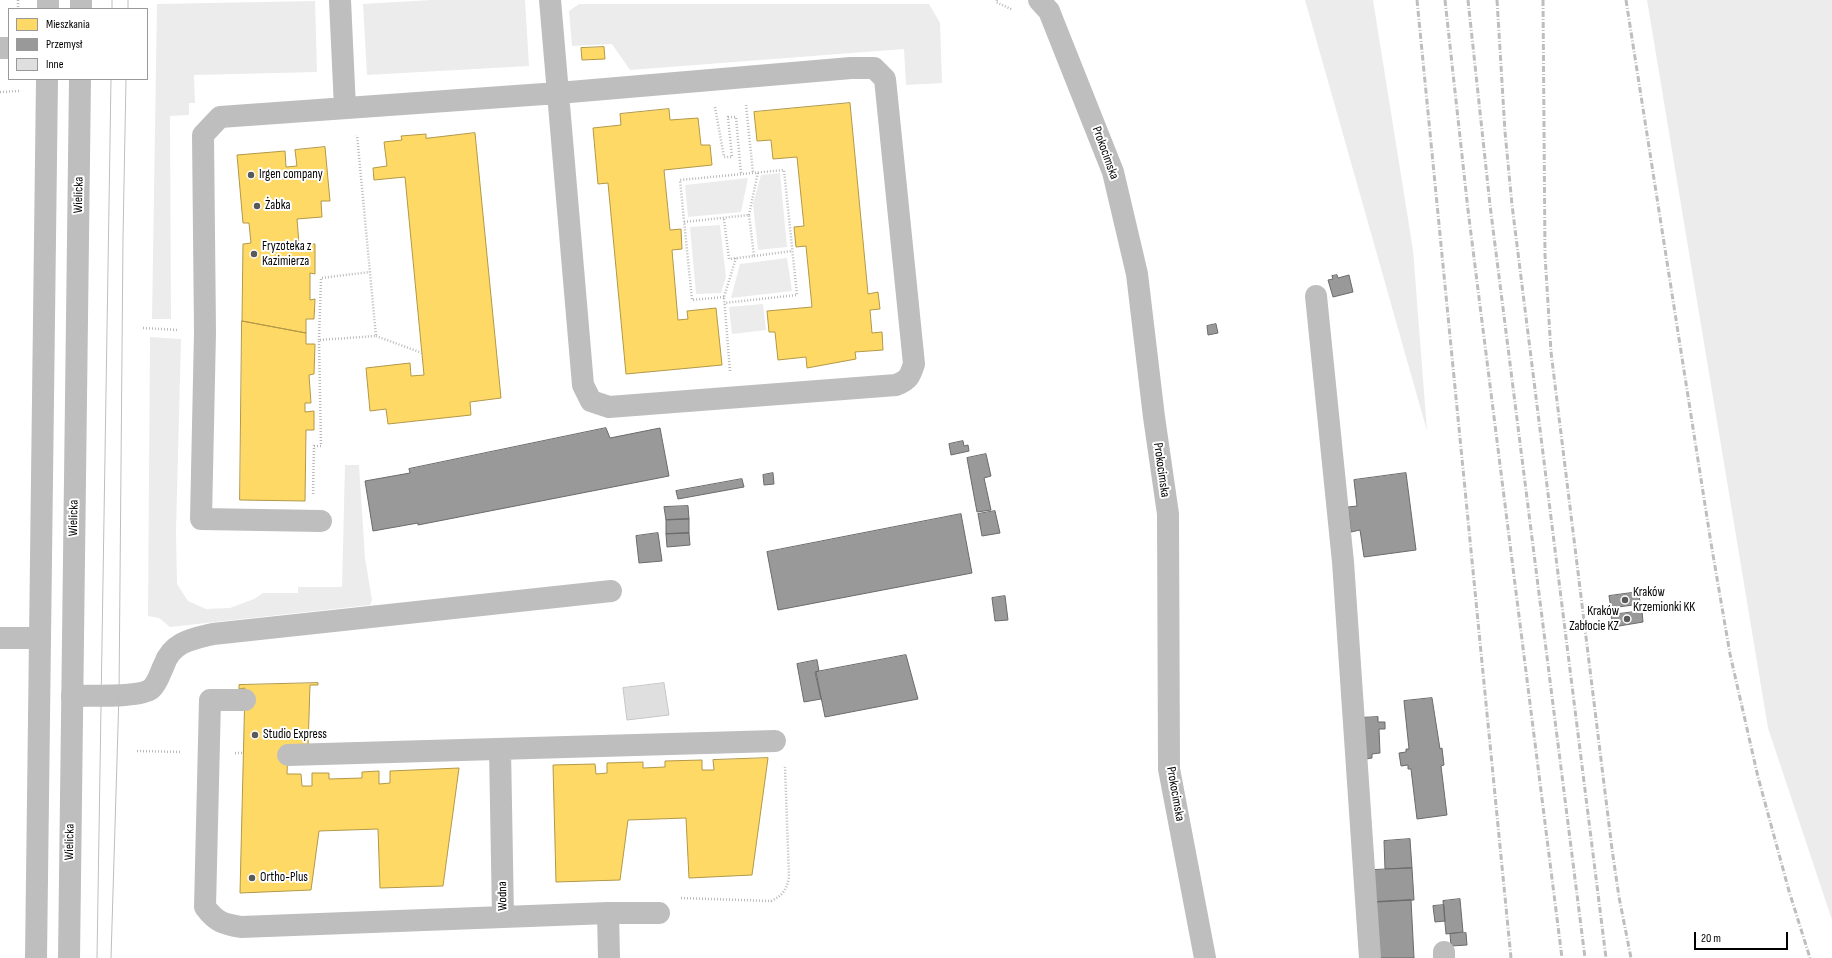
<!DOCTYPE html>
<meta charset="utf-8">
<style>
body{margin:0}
#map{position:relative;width:1832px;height:958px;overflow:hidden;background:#fff;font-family:"Sofia Sans Condensed",sans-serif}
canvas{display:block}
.legend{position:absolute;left:8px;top:8px;width:140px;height:72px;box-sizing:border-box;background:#fff;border:1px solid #999;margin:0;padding:5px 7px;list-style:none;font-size:12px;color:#000}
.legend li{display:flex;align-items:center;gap:8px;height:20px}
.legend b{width:20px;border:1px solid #999}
.scale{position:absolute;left:1694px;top:932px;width:94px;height:18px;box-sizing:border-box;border:2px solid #000;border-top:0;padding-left:5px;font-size:12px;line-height:14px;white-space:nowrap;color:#000;-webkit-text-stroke:3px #fff;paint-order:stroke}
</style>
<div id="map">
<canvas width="1832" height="958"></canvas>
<ul class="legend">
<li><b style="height:11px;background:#ffd966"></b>Mieszkania</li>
<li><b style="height:11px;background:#999"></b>Przemysł</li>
<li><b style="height:11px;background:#dfdfdf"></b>Inne</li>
</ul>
<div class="scale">20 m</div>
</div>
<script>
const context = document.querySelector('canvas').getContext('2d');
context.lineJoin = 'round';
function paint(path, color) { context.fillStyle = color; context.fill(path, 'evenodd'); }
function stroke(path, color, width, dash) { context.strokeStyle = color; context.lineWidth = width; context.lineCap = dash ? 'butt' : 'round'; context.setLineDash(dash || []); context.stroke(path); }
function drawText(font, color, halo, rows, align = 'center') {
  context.font = font + ' "Sofia Sans Condensed",sans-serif'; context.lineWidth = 4; context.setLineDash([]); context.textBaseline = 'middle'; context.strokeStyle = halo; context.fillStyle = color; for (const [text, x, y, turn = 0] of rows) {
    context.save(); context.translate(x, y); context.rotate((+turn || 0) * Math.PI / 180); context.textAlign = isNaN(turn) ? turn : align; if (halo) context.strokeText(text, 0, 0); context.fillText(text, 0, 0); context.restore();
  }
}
const green = new Path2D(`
 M432,0H525L529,66L367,75L363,4Z
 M1305,0H1373L1413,250L1427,431Z
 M1647,0H1832V920L1768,728Z
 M315,1L317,72L194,75L195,103H189V115L170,116L171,319H152L157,4Z
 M579,4H929L940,23L942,83L906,85L904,49L630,70L612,44L572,46L569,11Z
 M780,173L787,247L758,250L753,204L761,175Z
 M748,178L741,212L688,217L685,185Z
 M720,225L726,277L721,293L696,294L690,227Z
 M787,258L792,291L731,298L740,264Z
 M763,304L766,330L732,334L729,307Z
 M150,337L181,339L176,533L177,584L188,601L206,609L230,608L254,599L263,593H298V587H342L345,465H359L365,558L372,600L370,605L170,627L159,618L148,616Z`);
const homes = new Path2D(`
 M604,47L605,59L582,60L581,48Z
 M850,103L868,294L878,292L880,309L870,310L872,333L882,332L883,350L855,352L856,359L807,368L806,357L778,360L775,332H769L767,311L812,307L806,246L796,247L794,227L804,226L797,157L773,159L771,140L757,141L754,112Z
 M669,109L670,120L698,118L701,145H710L712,165L664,170L670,230L681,229L682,249L672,250L678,320L688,319L687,311L716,308L722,365L626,374L608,183L598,184L593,128L621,125L620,114Z
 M475,133L501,398L470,402L471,415L388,424L386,409L370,411L366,368L410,363L411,376L424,375L405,177L374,180L373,168L387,166L384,142L402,140L401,136L426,134V138Z
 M325,147L330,201H321L322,217L297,219L299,244H315V274L310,273V300L315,299L314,319H306V333L242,321L243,244L251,243L249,223H243L237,155L285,151L286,167L297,166L295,150Z
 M242,321L306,333V344H315L314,374L309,375L311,403H305V412L314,411V430H306L305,501L240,500Z
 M318,683V685H310L308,747L288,748L287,774H301L302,786H312V773H329V779L362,778V772L379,771V784L390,783V771L459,768L443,886L380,888L378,829L319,831L311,890L240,893L245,688L239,689V685Z
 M768,758L752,875L689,878L686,818L628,820L620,880L556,882L553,765L595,764L596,774L607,773V763L643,762V768L665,767V761L702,760V770H714L713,760Z`);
const industry = new Path2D(`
 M1337,275L1338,278L1349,275L1353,292L1333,297L1328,280L1333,279L1332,276Z
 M1216,324L1218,333L1208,335L1207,326Z
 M606,428L610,438L660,428L669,476L418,525V523L373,531L365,481L410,473L409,469Z
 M963,441L964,446L968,445L969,451L951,455L949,444Z
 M986,454L991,476L984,478L991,510L977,512L967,458Z
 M773,473L774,484L764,485L763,475Z
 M1406,473L1416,550L1364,557L1360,530L1351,532L1348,507L1357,506L1354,480Z
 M742,479L744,487L678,499L676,491Z
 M688,506L689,519L666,520L664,507Z
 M995,511L1000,533L982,536L978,514Z
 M961,514L972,573L778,610L767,552Z
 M689,519V533L666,534V520Z
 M658,533L662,561L639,563L636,536Z
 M689,533L690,545L667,547L666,534Z
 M1639,592L1640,604L1611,608L1609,596Z
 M1005,596L1008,620L995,621L992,598Z
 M1642,611L1643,622L1613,627L1611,615Z
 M906,655L918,699L825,717L816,672Z
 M817,660L819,671L815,672L821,699L804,702L797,664Z
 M1432,698L1440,749L1442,748L1444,765L1441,766L1447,815L1417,819L1411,769H1408V765L1401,766L1399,753L1406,752V749H1409L1404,701Z
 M1378,717V722H1385V729H1379L1380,753L1372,754V758L1366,759L1359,718Z
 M1410,839L1412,868L1385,869L1384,841Z
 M1412,868L1414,900L1376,902L1374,870Z
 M1460,899L1463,932L1446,934L1443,901Z
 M1411,900L1414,958H1377L1376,902Z
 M1444,905L1445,921L1435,922L1433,906Z
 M1466,933L1467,945L1451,946L1450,934Z`);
const building = new Path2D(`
 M664,683L669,715L627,720L623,688Z`);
const path = new Path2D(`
 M18,0V9
 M997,0L996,2L1013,10
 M0,92L19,91
 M746,105L753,173
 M715,107L724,157H732L728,117H736L741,174
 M749,215L758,172
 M684,222L749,215L754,256L729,259L724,219
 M754,256L792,251
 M724,297L692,300L680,180L784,170L797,295L724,303
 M143,328L178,330
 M376,336L422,353
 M319,340L321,278L370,272
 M730,371L724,297L736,258
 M313,494L314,446H321L319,340L376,336L357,135
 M137,751L182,752
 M235,753H244
 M681,898L771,901C782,896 787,890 789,877L785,767`);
const minor = new Path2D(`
 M340,0L345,108
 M1039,0L1049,11L1113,172L1137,274L1154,417L1168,514L1169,769L1205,958
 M0,48H9
 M1316,296L1343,562L1370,958
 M321,521L201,519L205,332L203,135L220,117L558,93L851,68H874L885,79L914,364C910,376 909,380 896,385L609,407L591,401L583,385L550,0
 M0,638H39
 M72,696C89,695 139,698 151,689C158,683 160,673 164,665C172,642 192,639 213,634L611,591
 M245,700H210L205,907C216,922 223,924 241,927L608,913L609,958
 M500,749L503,917
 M288,755L775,741
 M608,913H659
 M1444,952V958`);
const major = new Path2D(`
 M48,9V0
 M81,9V0
 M36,958L47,79
 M69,958L80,79`);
const tram = new Path2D(`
 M112,9V0
 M128,9V0
 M97,958L111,79
 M111,958L119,694L123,237L126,79`);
const rail = new Path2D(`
 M1417,0L1511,958
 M1445,0L1468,210L1562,958
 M1468,0L1490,205L1585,958
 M1497,0L1505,132L1512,205L1606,958
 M1543,0L1545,255L1551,352L1612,849L1619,897L1631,958
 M1626,0L1711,543L1730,654L1758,777L1789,891L1810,958`);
const markers = [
 [251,175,4,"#595959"],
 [257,206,4,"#595959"],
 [254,254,4,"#595959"],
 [1625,600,4,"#595959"],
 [1627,619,4,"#595959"],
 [255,735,4,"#595959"],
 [252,878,4,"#595959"]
];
const streetNames = [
 ["Prokocimska",1105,153,70],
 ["Wielicka",79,195,-89],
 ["Prokocimska",1161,470,82],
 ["Wielicka",74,518,-89],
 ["Prokocimska",1175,794,80],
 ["Wielicka",70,842,-89],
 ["Wodna",503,896,-91]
];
const poiNames = [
 ["Irgen company",259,175],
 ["Żabka",265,206],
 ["Fryzoteka z",262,247],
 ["Kazimierza",262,262],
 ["Kraków",1633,593],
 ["Krzemionki KK",1633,608],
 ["Kraków",1619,612,"right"],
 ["Zabłocie KZ",1619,627,"right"],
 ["Studio Express",263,735],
 ["Ortho-Plus",260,878]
];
paint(green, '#ececec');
paint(homes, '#ffd966');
stroke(homes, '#b29847', 1);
paint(industry, '#999');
stroke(industry, '#6b6b6b', 1);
paint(building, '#dfdfdf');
stroke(building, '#c7c7c7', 1);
stroke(path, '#b9b9b9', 2.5, [1, 2]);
stroke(minor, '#bebebe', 22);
stroke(major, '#bebebe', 22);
stroke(tram, '#bebebe', 1);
stroke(rail, '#bebebe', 3, [6, 2, 1, 2]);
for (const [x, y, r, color] of markers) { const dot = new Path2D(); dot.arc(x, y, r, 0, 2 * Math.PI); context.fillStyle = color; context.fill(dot); stroke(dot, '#fff', 1.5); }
drawText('13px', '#000', '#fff', streetNames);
drawText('13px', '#000', '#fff', poiNames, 'left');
</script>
